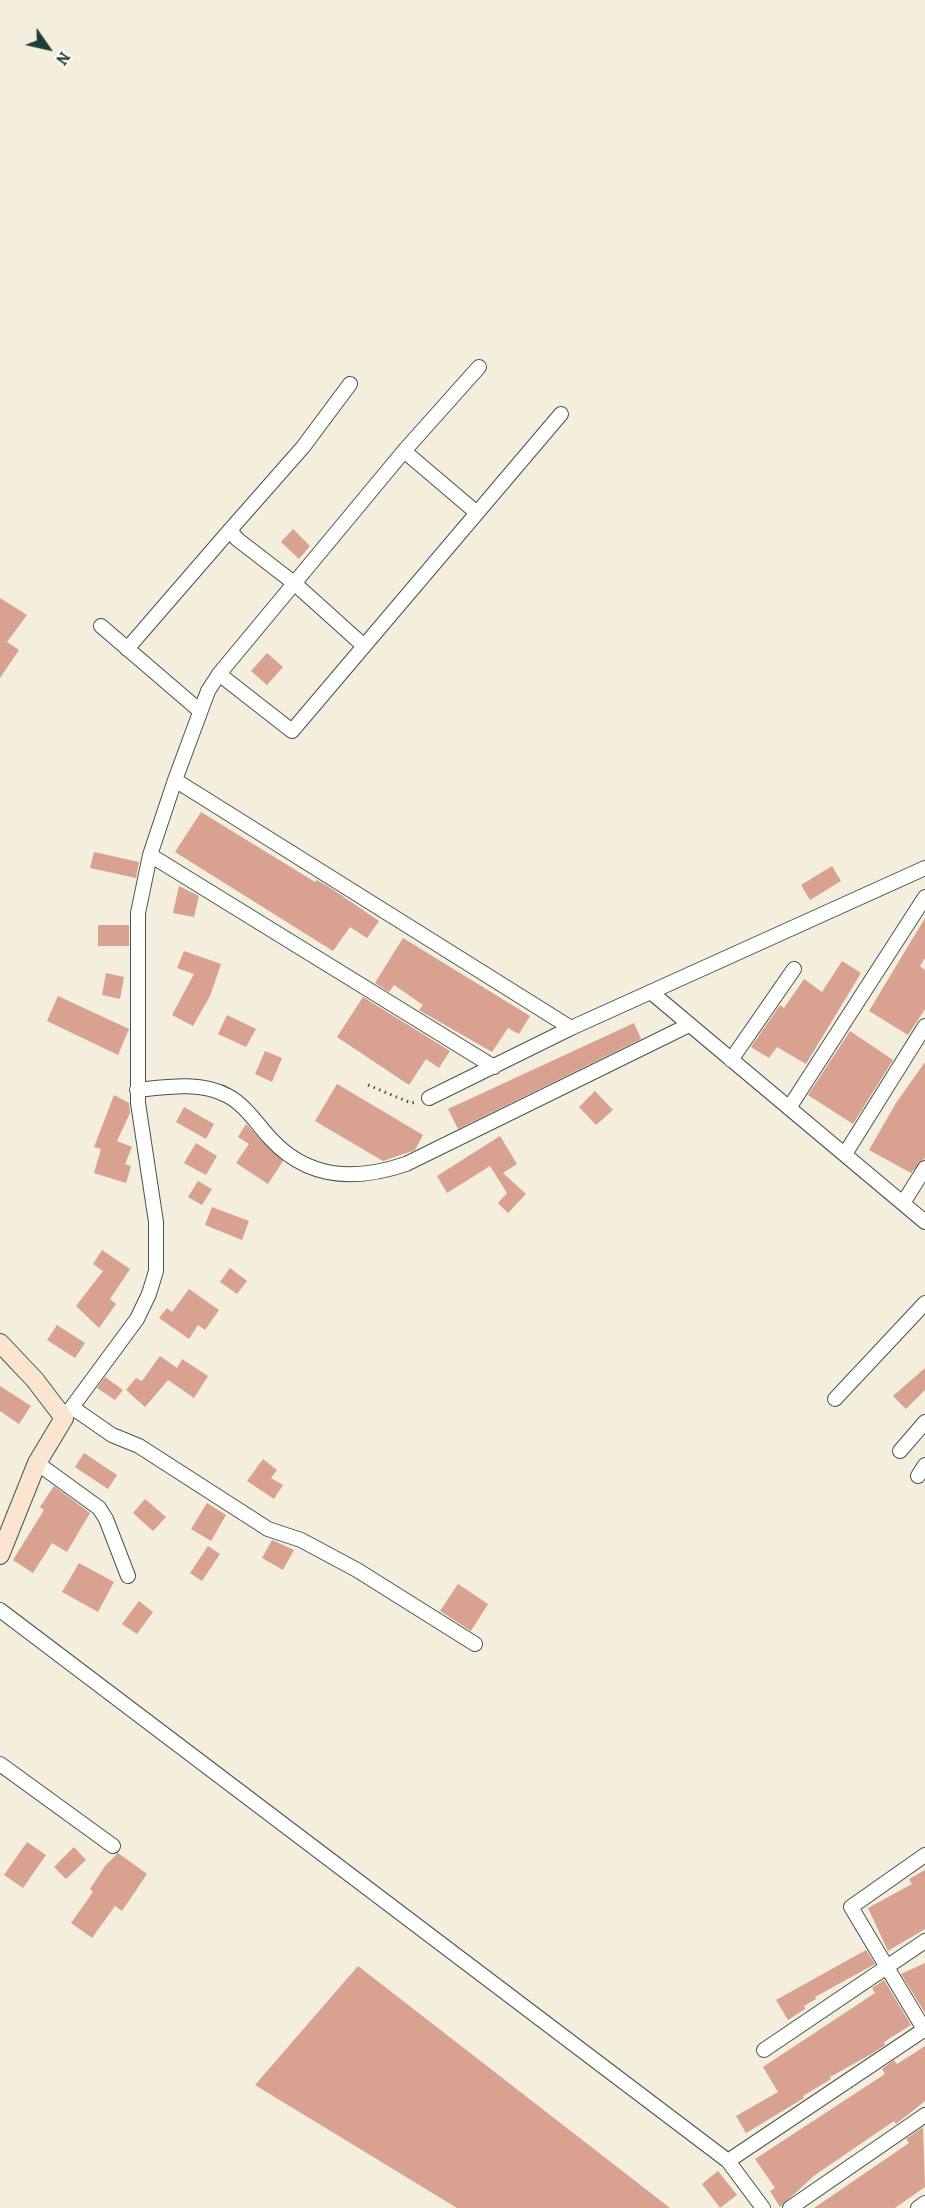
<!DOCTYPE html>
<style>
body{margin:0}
#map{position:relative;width:925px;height:2208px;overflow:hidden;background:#f3efdc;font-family:Alegreya,serif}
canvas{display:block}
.north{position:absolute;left:18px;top:18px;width:60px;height:60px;-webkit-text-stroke:4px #fdfcf7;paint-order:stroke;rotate:124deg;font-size:16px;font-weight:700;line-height:24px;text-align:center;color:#1f3d34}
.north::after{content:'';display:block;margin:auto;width:21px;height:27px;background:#1f3d34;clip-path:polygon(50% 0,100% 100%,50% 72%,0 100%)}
</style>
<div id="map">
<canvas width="925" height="2208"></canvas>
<div class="north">N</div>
</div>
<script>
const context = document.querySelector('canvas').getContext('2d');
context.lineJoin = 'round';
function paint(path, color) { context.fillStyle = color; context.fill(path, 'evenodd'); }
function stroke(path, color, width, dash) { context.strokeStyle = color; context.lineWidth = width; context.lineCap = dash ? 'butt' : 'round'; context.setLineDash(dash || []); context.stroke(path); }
const building = new Path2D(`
 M293,529L310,546L299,559L281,542Z
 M0,598L27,615L7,642L19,650L0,678Z
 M267,653L283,667L267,685L251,671Z
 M201,812L315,882L317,880L329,887L379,921L367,938L350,927L333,951L175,852Z
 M94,852L139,862L136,878L90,868Z
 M832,866L841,881L810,900L801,885Z
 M179,886L199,896L194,917L173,913Z
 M925,918V958L920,966L925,970V1009L908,1035L869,1011Z
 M98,925H129V946H98Z
 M403,938L530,1016L519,1034L508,1028L492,1052L419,1010L423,1005L394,985L389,992L375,983Z
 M184,951L221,964L210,996L193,1026L172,1015L194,974L177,968Z
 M842,961L861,973L806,1064L777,1047L769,1058L751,1047L780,1005L784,1008L804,979L822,992Z
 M106,973L124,977L120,999L102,995Z
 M58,996L129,1029L118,1055L47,1021Z
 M363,997L450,1051L439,1068L426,1059L409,1085L337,1037Z
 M227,1015L256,1029L246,1047L218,1034Z
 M634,1023L641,1039L458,1129L448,1109Z
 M850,1031L893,1060L853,1124L808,1095Z
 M265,1051L282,1058L272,1082L255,1074Z
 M925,1062V1158L911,1173L869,1150L896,1103Z
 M337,1084L423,1135L415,1150L383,1161L315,1121Z
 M595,1091L613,1110L596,1125L579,1107Z
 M114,1095L129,1103L130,1113L117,1141L132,1147L125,1164L131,1166L126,1183L94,1173L101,1149L94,1147Z
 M184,1107L214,1124L206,1139L176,1122Z
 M246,1124L283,1161L268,1184L236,1163L249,1144L238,1137Z
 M500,1136L517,1164L503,1173L526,1194L508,1213L498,1203L507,1193L490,1166L447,1193L437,1176Z
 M196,1143L217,1156L206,1175L184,1163Z
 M198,1181L212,1189L202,1205L188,1197Z
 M212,1207L249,1221L242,1240L205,1225Z
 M102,1250L130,1269L110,1299L116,1304L99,1328L76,1306L103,1271L93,1264Z
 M230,1268L247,1281L237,1294L220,1282Z
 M189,1289L219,1310L205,1330L198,1325L189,1339L159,1318L167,1308L172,1312Z
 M57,1325L85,1343L75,1358L47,1340Z
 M160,1356L177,1368L182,1359L208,1376L194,1398L168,1380L145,1407L126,1390L136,1378L142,1381Z
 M925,1368V1390L906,1409L893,1396Z
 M105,1377L123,1390L115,1400L97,1388Z
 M0,1386L31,1406L19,1424L0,1411Z
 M84,1453L117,1475L108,1489L75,1467Z
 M263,1459L277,1470L271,1478L283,1485L274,1499L247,1481Z
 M54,1486L90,1513L67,1552L52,1543L33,1573L13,1560L44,1510L40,1507Z
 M145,1499L166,1517L153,1531L133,1513Z
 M207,1503L226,1515L211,1541L191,1529Z
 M272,1540L294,1550L283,1570L262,1558Z
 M208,1546L220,1554L202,1581L190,1573Z
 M79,1563L114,1582L98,1612L62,1592Z
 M458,1584L488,1604L471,1631L440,1611Z
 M139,1601L153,1612L137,1634L122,1624Z
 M27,1842L46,1855L23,1888L4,1875Z
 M74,1847L86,1860L66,1879L54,1867Z
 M118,1853L147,1874L122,1911L115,1906L92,1938L71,1923L93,1892L90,1889L105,1866Z
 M925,1870V1929L888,1951L868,1908L912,1884L909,1879Z
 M866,1950L875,1964L815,1997L816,1999L804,2006L805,2009L788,2020L776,2000Z
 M925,1963V2013L901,1974Z
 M358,1966L670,2208H457L255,2085Z
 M884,1980L911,2025L884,2042L885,2045L873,2053L830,2077L831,2079L803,2096L804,2098L746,2133L736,2116L778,2092L763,2067L875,1993L872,1988Z
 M925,2046V2101L896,2124L894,2121L815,2175L780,2207L770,2191L775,2188L755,2159L885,2074L882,2069L894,2060L897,2064Z
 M923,2127L925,2187L895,2208H814L909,2143L906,2139Z
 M718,2171L737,2195L720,2208L702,2184Z`);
const path = new Path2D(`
 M368,1085L411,1103L416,1102`);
const street = new Path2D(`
 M350,384L303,447L230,530L237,539L294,583L364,646
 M404,451L477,513
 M101,626L200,711
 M127,649L230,530
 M219,674L292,731L561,414
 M175,780L571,1028
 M150,855L494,1067
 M652,993L925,1222
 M731,1060L794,969
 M137,1090C166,1087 201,1081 228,1096C245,1105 257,1124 270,1138C308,1180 356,1181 406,1164L689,1025
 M429,1098L571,1028L925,868
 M789,1108L925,897
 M845,1154L925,1026
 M903,1203L925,1168
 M835,1399L925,1303
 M73,1408L112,1435L139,1446L268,1529L301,1540L357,1570L475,1644
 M64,1418L137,1319L149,1294L156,1271V1222L138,1103V913L150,855L175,780L208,691L219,674L404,451L479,367
 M900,1451L925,1422
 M37,1463L99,1508L106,1519L128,1576
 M918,1476L925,1465
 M0,1610L728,2161L763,2208
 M0,1764L113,1846
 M925,1855L851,1907L925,2031
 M764,2050L925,1941
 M728,2161L925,2029
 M790,2208L925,2115
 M918,2208L925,2203`);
const secondary = new Path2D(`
 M0,1343L35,1380L64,1418L37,1463L0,1555`);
paint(building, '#d9a18f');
stroke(street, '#3f584d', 16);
stroke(secondary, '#3f584d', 20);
stroke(path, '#3f584d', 3, [1.5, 4.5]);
stroke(street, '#fff', 14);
stroke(secondary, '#fce5d0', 18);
</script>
